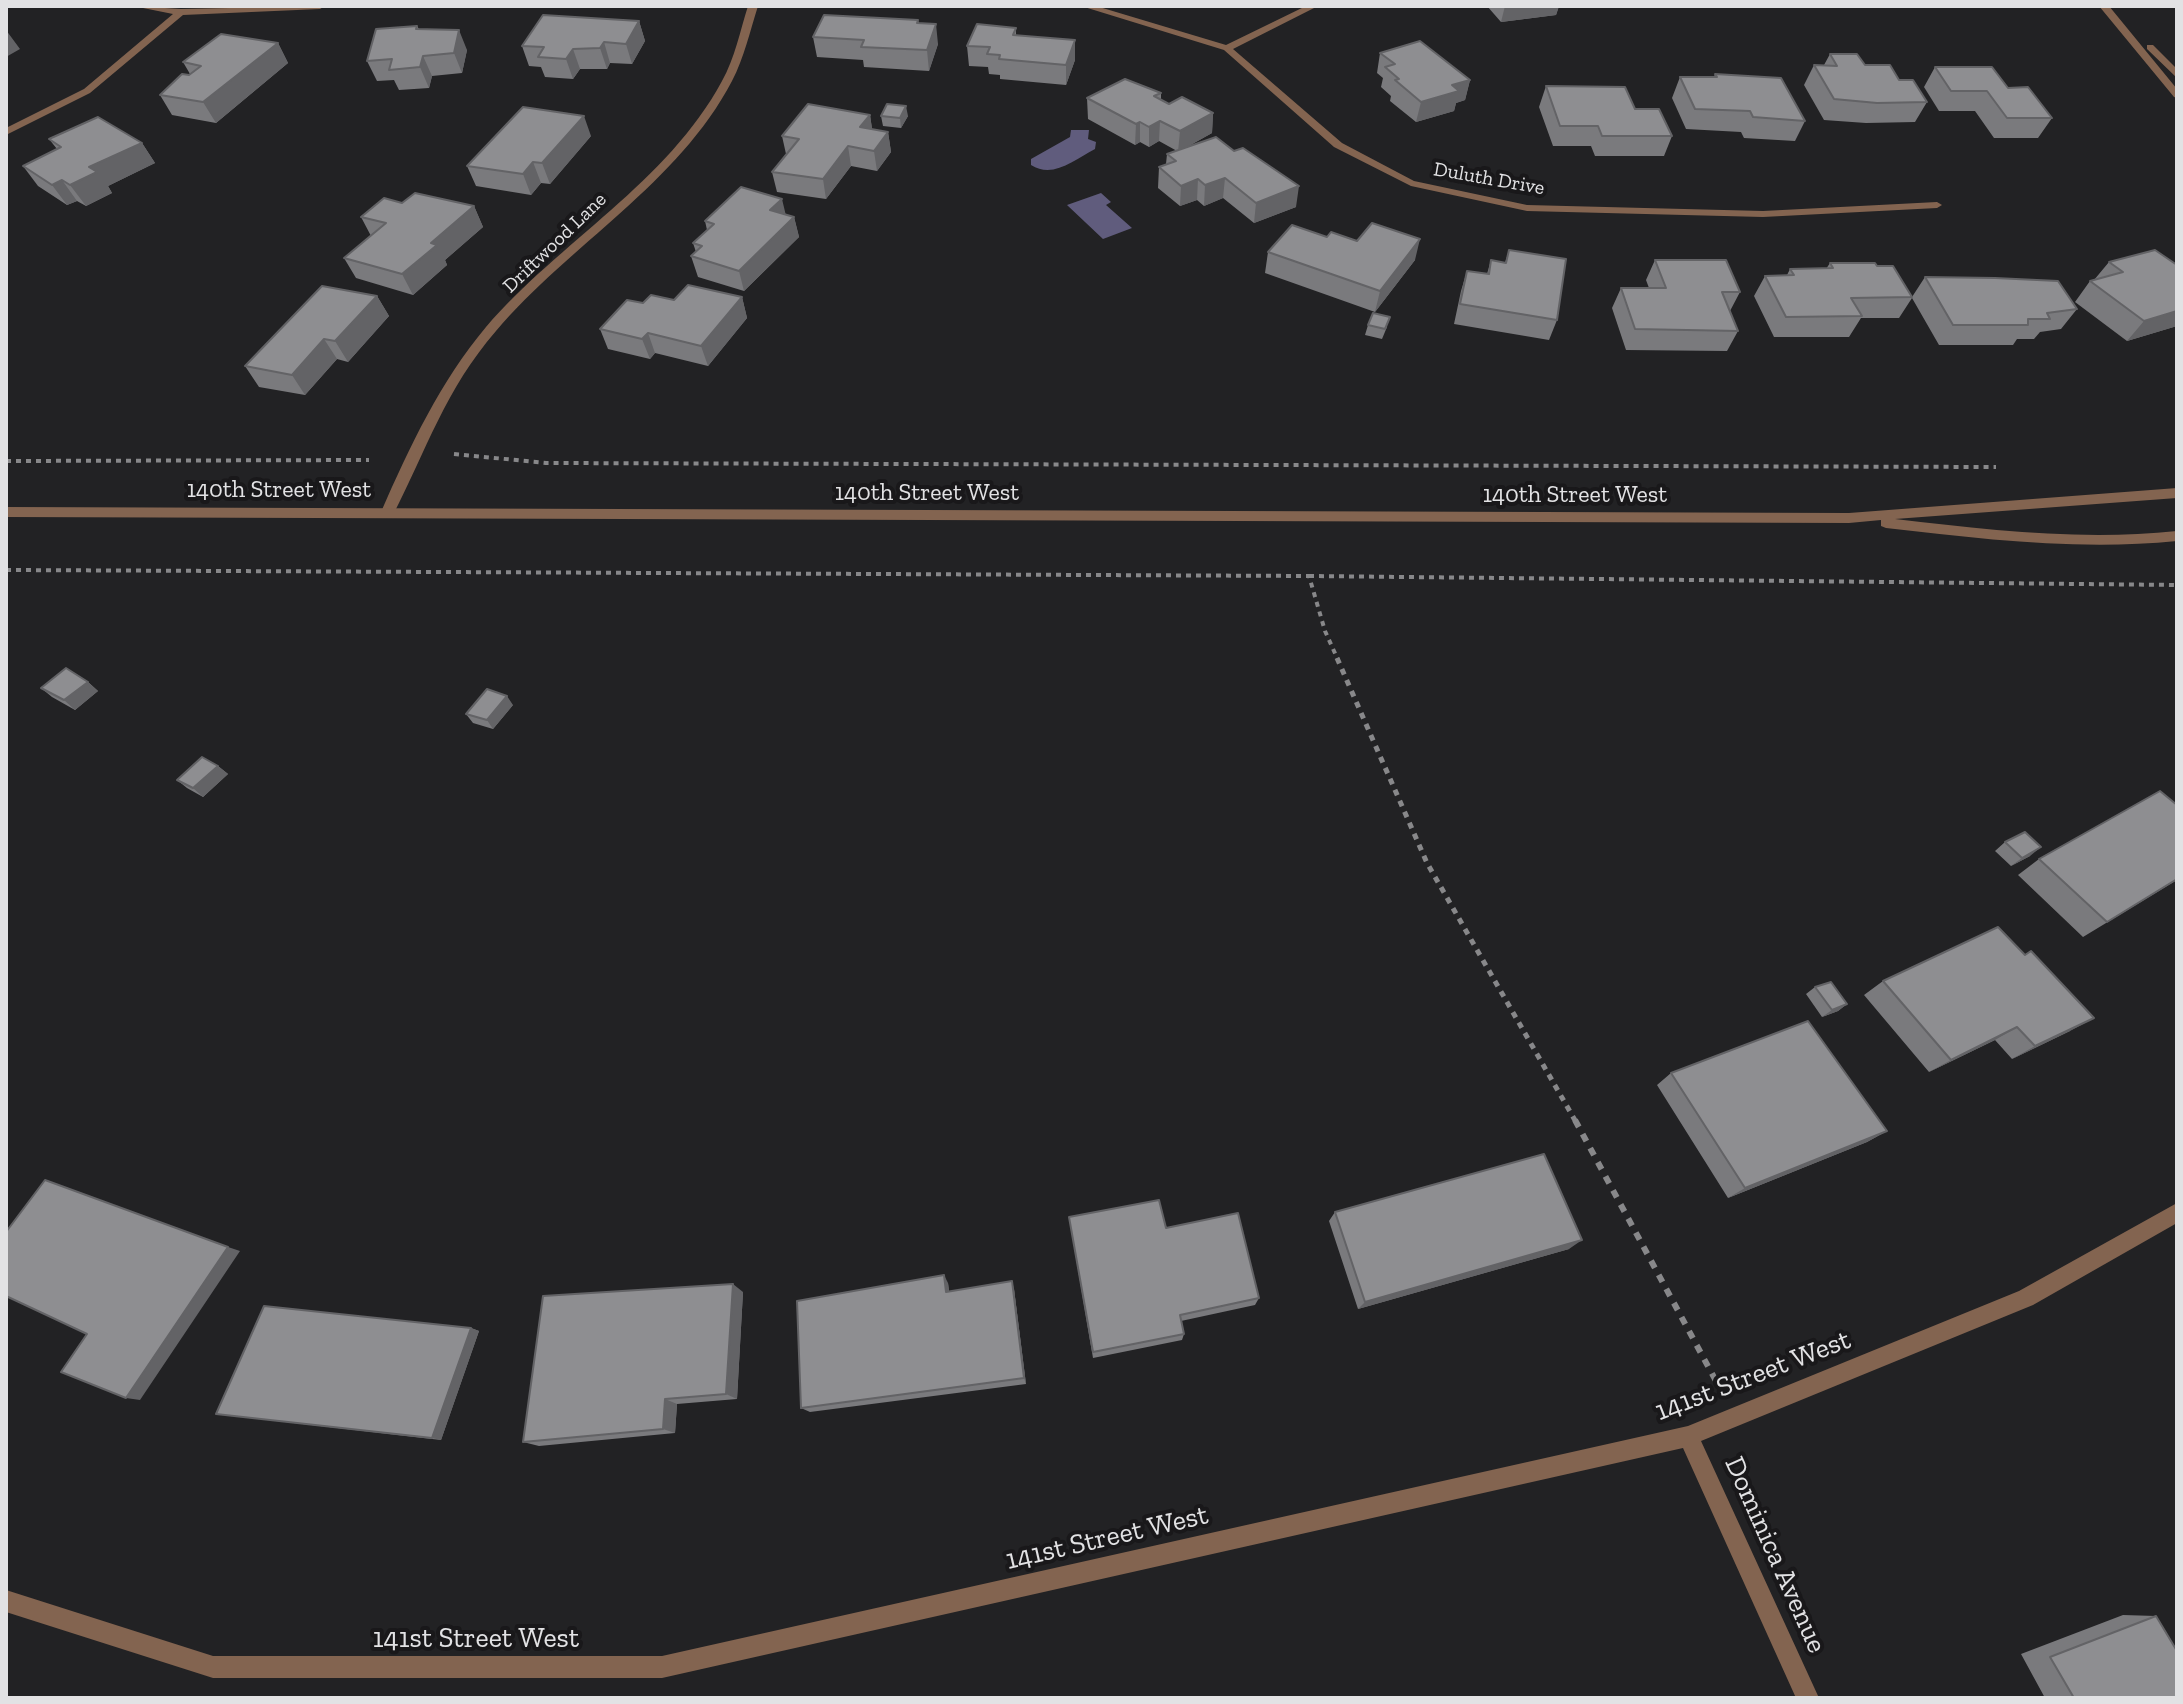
<!DOCTYPE html>
<style>
body{margin:0}
#map{position:relative;width:2183px;height:1704px;overflow:hidden;background:#222224;font-family:"Zilla Slab",serif}
canvas{display:block}
.frame{position:absolute;inset:0;border:8px solid #e2e2e4;pointer-events:none}
</style>
<div id="map">
<canvas width="2183" height="1704"></canvas>
<div class="frame"></div>
</div>
<script>
const context = document.querySelector('canvas').getContext('2d');
context.lineJoin = 'round';
function paint(path, color) { context.fillStyle = color; context.fill(path, 'evenodd'); }
function stroke(path, color, width, dash) { context.strokeStyle = color; context.lineWidth = width; context.lineCap = dash ? 'butt' : 'round'; context.setLineDash(dash || []); context.stroke(path); }
function drawText(font, color, halo, rows, align = 'center') {
  context.font = font + ' "Zilla Slab",serif'; context.lineWidth = 8; context.setLineDash([]); context.textBaseline = 'middle'; context.strokeStyle = halo; context.fillStyle = color; for (const [text, x, y, turn = 0] of rows) {
    context.save(); context.translate(x, y); context.rotate((+turn || 0) * Math.PI / 180); context.textAlign = isNaN(turn) ? turn : align; if (halo) context.strokeText(text, 0, 0); context.fillText(text, 0, 0); context.restore();
  }
}
const water = new Path2D(`
 M1071,130H1089L1088,139L1096,142L1095,149C1074,160 1053,179 1031,165V159L1070,137Z
 M1101,193L1111,202L1106,205L1132,228L1103,239L1067,205Z`);
const pathFar2 = new Path2D(`
 M454,454L546,463L1996,467
 M6,461L369,460
 M6,570L1309,576L1325,631L1338,660
 M1309,576L2177,585`);
const pathFar1 = new Path2D(`
 M1337,658L1427,863L1576,1122`);
const path = new Path2D(`
 M1575,1120L1716,1381`);
const minor = new Path2D(`
 M133,6L181,9L325,6L320,9L183,15L90,93L6,135V128L84,89L173,14Z
 M748,6H758C750,31 744,58 732,81C678,184 570,244 496,331C445,390 427,449 393,515H383L381,512C410,446 440,382 486,327C560,241 667,183 722,81C735,58 740,31 748,6Z
 M1081,6H1096L1226,45L1306,6H1318L1233,49L1342,143L1414,181L1527,205L1763,211L1937,202L1942,205L1937,208L1763,217L1527,211L1411,186L1334,147L1224,50Z
 M2177,1203V1223L2033,1305L1701,1441L1819,1698H1796L1683,1448L662,1678H213L6,1612V1590L213,1656H662L1688,1426L2019,1291Z`);
const tertiary = new Path2D(`
 M2099,6H2109L2177,89V98L2174,97Z
 M2147,45H2153L2177,69V78L2147,49Z
 M2177,488V498L1895,519C1989,530 2082,541 2177,531V541C2079,551 1983,539 1886,528L1881,526V520L1849,523L6,517V507L1849,513Z`);
const wall = new Path2D(`
 M1487,6H1559L1556,15L1501,22Z
 M918,20L919,23L938,44L929,71L864,67L863,60L817,57L813,37Z
 M639,21L645,41L632,64L610,63L607,69H580L573,79L545,77L541,67L529,66L522,46Z
 M417,26L419,29L467,50L462,73L432,76L429,88L399,90L394,80L377,81L367,61Z
 M1016,28V35L1075,60L1066,85L1000,79V75L989,74L988,67L969,66L967,46Z
 M278,43L288,63L216,123L172,115L160,95L190,74L183,62Z
 M1380,53L1470,80L1465,100L1456,103L1454,111L1416,122L1390,101L1391,96L1381,87L1383,78L1377,73Z
 M1830,54L1865,65L1899,80L1927,102L1915,122L1866,123L1824,120L1804,85L1814,65H1824Z
 M1935,67L2008,88L2052,118L2038,138H1994L1975,111H1939L1924,87Z
 M1715,74L1805,121L1795,141L1744,138L1741,132L1686,129L1672,98L1680,77H1714Z
 M1546,86L1635,109L1672,136L1664,156H1595L1591,146H1553L1539,107Z
 M1161,93V100L1169,104L1213,113L1212,133L1187,147L1296,207L1254,223L1223,198L1204,206L1197,200L1180,206L1158,188L1159,167L1166,164L1167,154L1177,151L1159,141L1149,147L1140,142L1135,145L1088,119L1087,98Z
 M870,115L872,129L888,132L891,152L877,171L851,166L826,199L777,192L772,172L786,154L782,136Z
 M881,116H908L901,128L883,126Z
 M591,136L550,184L541,183L531,195L476,186L467,166Z
 M49,139L142,143L155,163L108,186L112,193L86,206L77,201L67,205L38,186L23,166L57,149Z
 M402,203L474,206L483,227L445,260L447,265L413,295L356,278L344,258L371,236L361,217Z
 M785,214L794,217L799,237L744,291L698,277L691,256L696,252L693,243L707,230L705,221Z
 M1327,237L1415,260L1375,312L1265,273L1268,252Z
 M1509,250L1557,320L1549,340L1454,324L1461,291L1467,271L1487,274L1491,260L1505,263Z
 M1655,260L1740,292L1730,311L1738,331L1727,351L1626,350L1612,308L1621,288H1649L1646,280Z
 M2109,262L2177,265V326L2127,341L2075,302L2090,281L2094,280Z
 M1830,263L1877,266L1912,297L1925,277L2077,309L2061,329L2040,332L2034,339H2017L2013,345H1939L1912,298L1899,318H1861L1849,337H1774L1754,296L1765,276L1787,275L1790,269H1826Z
 M377,296L389,316L348,362L337,359L305,395L259,387L245,366Z
 M742,297L747,318L708,366L655,353L650,359L608,349L600,329L643,303Z
 M1368,325L1387,327L1382,339L1365,335Z
 M88,682L98,691L75,710L52,697L41,688Z
 M513,705L493,729L473,723L466,714Z
 M218,766L228,774L203,797L187,788L177,780Z
 M2005,842L2030,856L2011,866L1995,851Z
 M2039,859L2177,880L2083,937L2018,875Z
 M1883,981L2070,1031L2012,1059L1995,1040L1929,1072L1864,995Z
 M1815,987L1847,1004L1838,1011L1822,1017L1806,994Z
 M1671,1073L1887,1131L1867,1142L1728,1198L1657,1085Z
 M1335,1212L1569,1249L1358,1309L1329,1221Z
 M1069,1217L1166,1228L1259,1298L1255,1305L1181,1321L1184,1334L1182,1340L1093,1358Z
 M948,1283L949,1291L1014,1289L1026,1384L810,1412L801,1408Z
 M743,1292L737,1399L677,1404L675,1433L539,1446L523,1442Z
 M471,1328L479,1331L441,1440L216,1414Z
 M2123,1615L2156,1616L2177,1698H2045L2021,1654Z`);
const shadedWall = new Path2D(`
 M1505,6H1559L1556,15L1501,22Z
 M639,21L645,41L632,64L626,44Z
 M936,24L938,44L929,71L927,50Z
 M6,30L20,49L6,57Z
 M459,30L467,50L462,73L454,53Z
 M1075,40V60L1066,85V65Z
 M604,42L610,63L607,69L600,48Z
 M278,43L288,63L216,123L203,102Z
 M573,49L580,69L573,79L566,59Z
 M423,56L432,76L429,88L420,67Z
 M1470,80L1465,100L1456,103L1454,111L1416,122L1421,102L1452,85Z
 M906,106L908,116L901,128L900,118Z
 M1213,113L1212,133L1178,152L1180,131Z
 M870,115L873,135L860,127Z
 M584,116L591,136L550,184L542,163Z
 M1160,121L1159,141L1149,147V127Z
 M1140,122V142L1135,145L1136,124Z
 M888,132L891,152L877,171L874,151Z
 M142,143L155,163L108,186L112,193L86,206L70,185L89,167Z
 M848,146L851,166L826,199L823,179Z
 M533,162L541,183L531,195L523,174Z
 M1225,178L1223,198L1204,206L1205,185Z
 M1198,179L1197,200L1180,206L1181,186Z
 M62,180L77,201L67,205L52,185Z
 M1299,186L1296,207L1254,223L1256,203Z
 M782,199L787,220L770,210Z
 M474,206L483,227L445,260L447,265L413,295L402,274L431,243Z
 M794,217L799,237L744,291L739,271Z
 M1420,239L1415,260L1375,312L1380,291Z
 M377,296L389,316L348,362L335,341Z
 M742,297L747,318L708,366L701,346Z
 M2177,311V326L2127,341L2144,321Z
 M648,333L655,353L650,359L642,339Z
 M324,339L337,359L305,395L292,375Z
 M88,682L98,691L75,710L64,700Z
 M507,696L513,705L493,729L487,720Z
 M218,766L228,774L203,797L193,788Z
 M2041,847L2030,856L2011,866L2022,858Z
 M1847,1004L1838,1011L1822,1017L1832,1010Z
 M2094,1018L2070,1031L2012,1059L2035,1046Z
 M2017,1027L1995,1040L1929,1072L1951,1060Z
 M1887,1131L1867,1142L1728,1198L1745,1188Z
 M1582,1240L1569,1249L1358,1309L1365,1302Z
 M228,1247L240,1251L140,1400L126,1398Z
 M944,1275L948,1283L950,1299L946,1292Z
 M1012,1281L1014,1289L1026,1384L1024,1378Z
 M733,1284L743,1292L737,1399L726,1394Z
 M471,1328L479,1331L441,1440L432,1438Z
 M665,1399L677,1404L675,1433L663,1429Z`);
const building = new Path2D(`
 M543,15L639,21L626,44L604,42L600,48L573,49L566,59L538,57L544,47L522,46Z
 M824,15L918,20L917,23L936,24L927,50L861,47L864,40L813,37Z
 M977,24L1016,28L1013,35L1075,40L1066,65L999,59L1000,55L987,54L990,47L967,46Z
 M417,26L416,29L459,30L454,53L423,56L420,67L389,70L392,59L367,61L376,29Z
 M221,34L278,43L203,102L160,95L182,74L189,75L201,66L183,62Z
 M1420,41L1470,80L1452,85L1459,91L1421,102L1395,80L1399,79L1385,67L1395,64L1380,53Z
 M1830,54H1857L1865,65H1890L1899,80H1913L1927,102L1877,103L1834,99L1814,65L1837,66Z
 M1935,67H1992L2008,88L2028,87L2052,118H2007L1987,91H1951Z
 M1715,74L1781,78L1805,121L1753,117L1750,111L1695,109L1680,77H1717Z
 M1125,79L1161,93L1154,96L1169,104L1182,97L1213,113L1180,131L1160,121L1149,127L1140,122L1136,124L1087,98Z
 M1546,86L1625,87L1635,109H1659L1672,136H1602L1598,126H1560Z
 M808,104L870,115L860,127L888,132L874,151L848,146L823,179L772,172L799,139L782,136Z
 M887,104L906,106L900,118L881,116Z
 M523,107L584,116L542,163L533,162L523,174L467,166Z
 M98,117L142,143L89,167L97,172L70,185L62,180L52,185L23,166L61,147L49,139Z
 M1216,137L1234,151L1243,148L1299,186L1256,203L1225,178L1205,185L1198,179L1181,186L1159,167L1176,161L1167,154Z
 M741,187L782,199L770,210L794,217L739,271L691,256L702,246L693,243L714,224L705,221Z
 M415,193L474,206L431,243L437,245L402,274L344,258L386,223L361,217L384,198L402,203Z
 M1372,223L1420,239L1380,291L1268,252L1292,225L1327,237L1331,232L1357,241Z
 M1509,250L1566,259L1557,320L1460,304L1467,271L1489,274L1491,260L1506,263Z
 M2155,250L2177,265V311L2144,321L2090,281L2123,272L2109,262Z
 M1655,260H1726L1740,292H1722L1738,331L1635,329L1621,288H1666Z
 M1830,263H1875L1877,266H1893L1912,297L1851,298L1862,316L1786,317L1765,276L1794,275L1790,269L1833,268Z
 M1925,277L1995,278L2058,281L2077,309L2047,313L2050,319H2028V325H1953Z
 M688,285L742,297L701,346L648,333L642,339L600,329L627,300L643,303L651,295L674,300Z
 M322,286L377,296L335,341L324,339L292,375L245,366Z
 M1373,313L1390,317L1385,329L1368,325Z
 M66,668L88,682L64,700L41,688Z
 M487,689L507,696L487,720L466,714Z
 M202,757L218,766L193,788L177,780Z
 M2160,791L2177,805V879L2107,922L2039,859Z
 M2025,832L2041,847L2022,858L2005,842Z
 M1998,927L2025,955L2031,951L2094,1018L2035,1046L2017,1027L1951,1060L1883,981Z
 M1831,982L1847,1004L1832,1010L1815,987Z
 M1808,1021L1887,1131L1745,1188L1671,1073Z
 M1544,1154L1582,1240L1365,1302L1335,1212Z
 M45,1180L228,1247L126,1398L61,1372L87,1334L6,1296V1232Z
 M1159,1200L1166,1228L1238,1213L1259,1298L1180,1315L1184,1334L1093,1352L1069,1217Z
 M944,1275L946,1292L1012,1281L1024,1378L801,1408L797,1301Z
 M733,1284L726,1394L665,1399L663,1429L523,1442L543,1296Z
 M264,1306L471,1328L432,1438L216,1414Z
 M2156,1616L2177,1651V1698H2074L2050,1657Z`);
const farStreetnames = [
 ["Duluth Drive",1489,179,10],
 ["Driftwood Lane",555,243,-44]
];
const streetNames = [
 ["140th Street West",279,490],
 ["140th Street West",927,493],
 ["140th Street West",1575,495]
];
const nearStreetnames = [
 ["141st Street West",1753,1376,-21],
 ["141st Street West",1107,1538,-13],
 ["Dominica Avenue",1775,1555,66],
 ["141st Street West",476,1639]
];
paint(water, '#605c7d');
stroke(pathFar2, '#88888a', 4, [5, 5]);
stroke(pathFar1, '#88888a', 5, [6, 6]);
stroke(path, '#88888a', 6, [8, 8]);
paint(minor, '#836450');
paint(tertiary, '#836450');
paint(wall, '#7a7a7d');
paint(shadedWall, '#636366');
paint(building, '#8e8e91');
stroke(building, '#636366', 2);
drawText('20px', '#e2e2e4', '#19181a', farStreetnames);
drawText('24px', '#e2e2e4', '#19181a', streetNames);
drawText('28px', '#e2e2e4', '#19181a', nearStreetnames);
</script>
